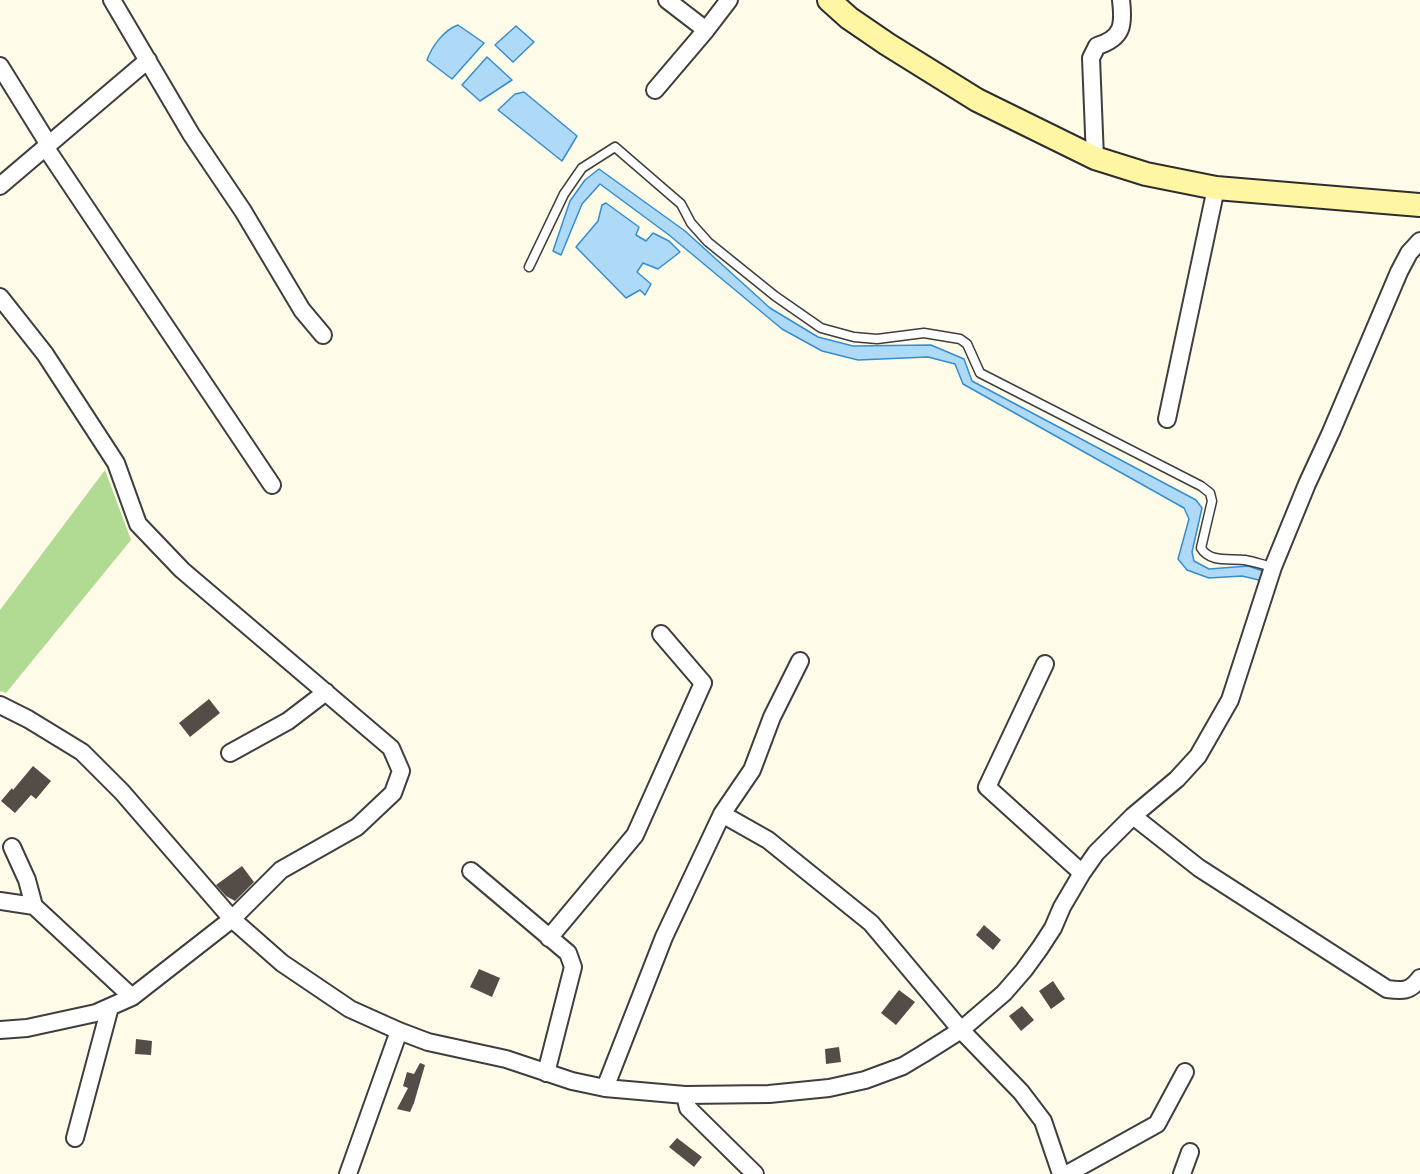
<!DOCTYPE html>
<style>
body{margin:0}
canvas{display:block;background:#fffbe9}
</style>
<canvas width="1420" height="1174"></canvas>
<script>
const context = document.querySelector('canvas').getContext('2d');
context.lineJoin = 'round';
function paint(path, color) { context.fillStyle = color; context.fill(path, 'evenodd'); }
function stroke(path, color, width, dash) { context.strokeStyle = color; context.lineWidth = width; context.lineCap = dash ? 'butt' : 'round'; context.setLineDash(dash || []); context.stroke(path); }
const forest = new Path2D(`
 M105,470L131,540L6,693L0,691V610Z`);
const water = new Path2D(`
 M458,25L484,43L452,79L427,60C432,46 444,30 458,25Z
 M516,26L534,42L513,62L495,45Z
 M487,57L512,80L480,101L462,85Z
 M524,92L577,136L562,161L498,110L515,94Z
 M599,169L685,231L770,308L818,337L853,346L931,345L964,359L972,381L1196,500L1202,508L1192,552L1194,561L1209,569L1248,566L1266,572L1263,581L1242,576L1209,578L1187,570L1178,559L1189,519L1184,508L963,384L955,364L928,357L858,360L822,351L782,329L669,235L600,184L582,204L561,255L553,251L570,201L585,180Z
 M606,203L639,227L636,235L646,241L653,233L669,241L680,252L658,269L643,263L637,272L651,284L645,295L640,290L626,298L576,247L598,221L602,205Z`);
const building = new Path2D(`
 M209,699L220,713L190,737L179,723Z
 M33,766L51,781L36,799L31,795L15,813L1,801L12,788L13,790Z
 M242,866L254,882L235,901L226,896L216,885Z
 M984,925L1001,940L993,950L976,935Z
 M479,969L500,978L492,997L470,987Z
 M1053,981L1065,999L1051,1009L1039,991Z
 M899,990L915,1002L896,1025L881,1013Z
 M1022,1006L1034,1020L1021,1031L1009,1016Z
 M136,1039L152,1041L151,1055L135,1054Z
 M839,1047L841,1062L826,1064L825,1049Z
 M420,1063L425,1065L414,1103L410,1112L397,1109L408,1088L403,1086L407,1072L414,1074Z
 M677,1138L702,1157L694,1167L669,1147Z`);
const service = new Path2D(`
 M529,267L564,194L582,168L615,147L681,204L691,223L708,242L775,296L821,328L854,337L877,339L924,333L960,339L967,344L980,373L1201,486L1210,493L1212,501L1201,548C1210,563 1230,558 1245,560C1255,562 1264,565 1273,567`);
const minor = new Path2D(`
 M112,0L191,134L243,211L302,310L323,335
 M667,0L706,30
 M0,66L49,145
 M655,90L706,30L729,0
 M46,148L272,485
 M1095,158L1091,58L1097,46C1123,38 1124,25 1121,0
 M0,186L148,60
 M0,297L45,354L116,463L138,524L182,570L391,748L401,771L393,793L357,827L281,870L232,919L132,997L96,1013L27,1028L0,1030
 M1167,419L1216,188
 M1045,664L987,787L1082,873
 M0,705L28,719L82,752L122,792L232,919L282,963L350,1009L399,1031L428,1042L506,1059L572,1081L605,1088L685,1095L769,1094L829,1088L865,1080L903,1066L923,1054L961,1030L1004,993L1024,970L1040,948L1053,928L1062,907L1082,873L1096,853L1133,816L1177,779L1198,756L1230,700L1273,567L1307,484L1331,432L1399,272L1409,253L1420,241
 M230,753L288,721L326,692
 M722,814L768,840L871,923L961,1030L1021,1092L1043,1121L1061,1174
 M1133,816L1199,868L1387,989C1402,991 1410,992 1420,978
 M12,847L27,880L34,906L132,997
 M471,871L568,953L573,967L546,1073
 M0,901L34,906
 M549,938L635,835L703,683L661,634
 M605,1088L664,937L722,814L752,770L772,717L800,661
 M685,1095L688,1108L755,1174
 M75,1138L110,1007
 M348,1174L399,1031
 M1067,1174L1157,1124L1185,1072
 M1182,1174L1190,1152`);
const secondary = new Path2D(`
 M829,0L849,18L887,44L977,100L1095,158L1146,174L1216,188L1420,205`);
paint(forest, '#b1da92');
paint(water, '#aedaf7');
stroke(water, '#348ece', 1.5);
paint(building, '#544c47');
stroke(service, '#3e3e3e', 11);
stroke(minor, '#3e3e3e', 20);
stroke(secondary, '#2d2d2d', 26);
stroke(service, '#fff', 8);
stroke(minor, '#fff', 16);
stroke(secondary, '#fff6a4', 22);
</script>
